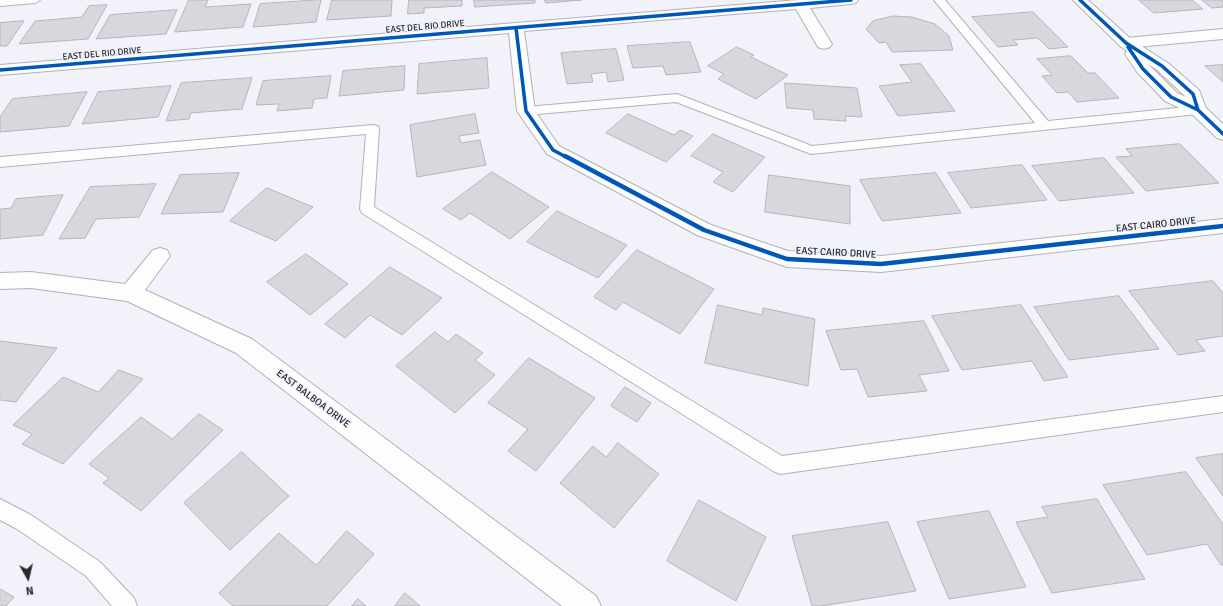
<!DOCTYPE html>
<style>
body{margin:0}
#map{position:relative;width:1223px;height:606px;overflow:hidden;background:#f2f3fa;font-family:Signika,sans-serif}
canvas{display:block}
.north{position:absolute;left:8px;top:558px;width:40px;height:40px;-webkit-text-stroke:3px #eff1fd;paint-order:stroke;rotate:172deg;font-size:11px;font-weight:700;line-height:16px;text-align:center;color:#28292d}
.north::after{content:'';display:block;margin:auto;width:14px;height:18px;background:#28292d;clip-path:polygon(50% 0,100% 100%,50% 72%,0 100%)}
</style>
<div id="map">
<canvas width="1223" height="606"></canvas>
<div class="north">N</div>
</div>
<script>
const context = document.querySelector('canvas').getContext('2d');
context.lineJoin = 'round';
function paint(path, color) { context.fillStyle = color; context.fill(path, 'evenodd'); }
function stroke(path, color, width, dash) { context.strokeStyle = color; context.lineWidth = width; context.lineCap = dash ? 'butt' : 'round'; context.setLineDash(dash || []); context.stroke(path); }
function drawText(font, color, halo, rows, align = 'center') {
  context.font = font + ' Signika,sans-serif'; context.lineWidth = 3; context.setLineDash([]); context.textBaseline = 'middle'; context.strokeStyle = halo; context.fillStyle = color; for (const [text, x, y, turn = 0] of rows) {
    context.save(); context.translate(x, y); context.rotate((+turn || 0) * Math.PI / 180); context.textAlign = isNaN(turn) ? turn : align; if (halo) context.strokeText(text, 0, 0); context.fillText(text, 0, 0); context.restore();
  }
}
const building = new Path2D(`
 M189,0H208L205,7L251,4L243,27L175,32Z
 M321,0L316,22L253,27L260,4Z
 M332,0H392L391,16L327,20Z
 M409,0H462V6L424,8V13L408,14Z
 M474,0H535V3L475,7Z
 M545,0H582L546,3Z
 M1139,0H1192L1203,9L1154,13Z
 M1202,0H1223V7L1212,8Z
 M107,5L88,39L19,44L35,21L82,17L89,6Z
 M177,10L166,34L96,39L110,15Z
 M1033,12L1068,47L1049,49L1038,38L1013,40L1018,45L998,47L972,17Z
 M893,16L912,17L935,24L949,36L953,50L892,52L886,42L879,43L866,29L873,21Z
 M24,21L7,46H0V23Z
 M690,42L701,72L666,75L663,66L633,68L627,46Z
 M737,47L754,55L751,57L788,75L756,99L718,79L724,74L708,66Z
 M616,49L624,80L608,82L606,72L591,74L593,82L567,84L561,53Z
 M1071,56L1088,73H1095L1119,98L1077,102L1068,92L1057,93L1042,76L1052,75L1037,59Z
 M487,58L489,88L417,94L419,64Z
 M921,64L955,111L898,116L879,86L912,82L900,65Z
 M1223,65V82L1205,66Z
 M405,66L404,90L339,96L343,71Z
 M331,76L327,98L314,99L312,108L277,111L279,104L256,105L263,81Z
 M252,78L242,109L191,113L189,119L166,121L181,83Z
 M785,83L857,88L862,117L845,116L846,121L814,119L813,110L787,108Z
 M171,86L158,117L82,124L98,92Z
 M87,92L69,126L0,132V117L12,99Z
 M475,114L479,133L459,136L461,143L480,140L486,165L417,177L410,125Z
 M628,114L674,135L680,130L693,136L666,162L606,133Z
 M713,134L765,157L733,192L713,182L723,172L691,156Z
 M1180,144L1219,183L1146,191L1116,157L1132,156L1126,149Z
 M1104,158L1134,193L1059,201L1032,166Z
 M1022,165L1047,200L971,208L948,173Z
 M492,172L549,207L510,239L470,213L461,220L443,209Z
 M239,173L223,212L161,214L180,175Z
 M936,173L961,213L882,221L860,180Z
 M769,175L850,186V224L765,212Z
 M156,184L139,217L96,219L85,238L59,239L90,187Z
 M267,188L313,207L276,241L230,221Z
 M63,195L43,235L0,239V209L11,208L16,199Z
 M557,211L627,245L598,278L527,242Z
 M637,250L714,289L680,334L623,302L616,310L594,297Z
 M306,254L348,284L310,315L267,282Z
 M390,267L442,298L402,335L370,315L345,338L325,324Z
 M1213,281L1223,293V336L1196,340L1205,351L1178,355L1129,291Z
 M1119,296L1159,349L1069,360L1034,307Z
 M718,305L762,315L763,308L815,319L808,386L705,363Z
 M1021,305L1068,377L1044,381L1032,361L962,370L932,316Z
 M924,321L949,371L919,375L927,391L868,397L857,369L841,370L826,331Z
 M435,332L448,342L456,334L483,353L475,360L495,375L455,413L396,366Z
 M0,341L57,348L16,402L0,400Z
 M529,358L595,398L536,471L508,451L528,429L488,403Z
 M119,370L143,379L63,464L22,444L32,434L13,425L63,377L98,392Z
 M625,387L651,403L637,422L611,406Z
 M199,414L223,430L141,511L103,483L109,478L89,464L141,417L172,439Z
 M618,443L659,474L614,528L560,483L593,446L606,457Z
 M242,452L289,496L230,550L184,503Z
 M1223,454V496L1196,458Z
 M1186,472L1223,524V565H1221L1207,544L1147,555L1103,485Z
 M1097,499L1145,579L1052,593L1016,522L1048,517L1042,507Z
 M699,500L766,537L736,601L667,561Z
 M989,511L1026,587L949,599L917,522Z
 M888,522L916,591L821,606H812L792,536Z
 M347,531L374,554L327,606H233L219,593L279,533L316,565Z
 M0,589L14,597L6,606H0Z
 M405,593L420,606H395Z
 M358,599L366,606H352Z`);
const service = new Path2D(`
 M0,0H40L35,3L0,6Z
 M934,0H945L1048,121L1198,106L1202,107L1204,110L1202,113L1198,114L811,154L676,102L526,115L522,114L520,111L522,108L526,107L677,94L812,146L1035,123Z
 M373,125L378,126L379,129L374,207L782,456L1223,396V412L780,474L773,471L362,213L360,209L366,134L0,167V157Z
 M0,499L31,515L100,562L134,598L137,606H112L86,576L17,529L0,520Z`);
const minor = new Path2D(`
 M798,0H858L856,3L851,4L810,8L832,44L830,47L824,49L818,47L796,9L524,31L535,111L559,146L711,225L788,251L881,256L1223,219V233L881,272L787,267L697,235L547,154L517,111L509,33L0,75V65Z
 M1223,29V39L1126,48L1120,46L1118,43L1120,40L1126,38Z
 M160,248L167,250L170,256L145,290L252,339L596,596L601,606H562L236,353L127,301L31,288L0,289V273L31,272L125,284L153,250Z`);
const tertiary = new Path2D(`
 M1073,0H1088L1132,40L1168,63L1199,90L1206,108L1223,124V140L1217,138L1192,114L1165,101L1137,72L1125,54L1127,51L1120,46ZM1148,64L1156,69L1186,97L1177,93Z`);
const cyclewayFar1 = new Path2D(`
 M1080,0L1126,43L1162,66L1193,94L1198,110
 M516,28L526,111L553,150L566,157
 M1128,47L1143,69L1171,97L1198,110L1223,134
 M0,70L851,0`);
const cycleway = new Path2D(`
 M565,156L704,230L787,259L881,264L1223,226`);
const farStreetnames = [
 ["EAST DEL RIO DRIVE",425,27,-5],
 ["EAST DEL RIO DRIVE",102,54,-5]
];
const streetNames = [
 ["EAST CAIRO DRIVE",1156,225,-6],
 ["EAST CAIRO DRIVE",836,253,3],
 ["EAST BALBOA DRIVE",313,399,37]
];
paint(building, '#d7d8dd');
stroke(building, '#b5b6bb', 1);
stroke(service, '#b1b2b7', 2);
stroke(minor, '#b1b2b7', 2);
stroke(tertiary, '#b1b2b7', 2);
paint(service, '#fdfdfe');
paint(minor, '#fdfdfe');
paint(tertiary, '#fdfdfe');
stroke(cyclewayFar1, '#0057b8', 3.5);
stroke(cycleway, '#0057b8', 4.5);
drawText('9px', '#28292d', '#eff1fd', farStreetnames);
drawText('10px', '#28292d', '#eff1fd', streetNames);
</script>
